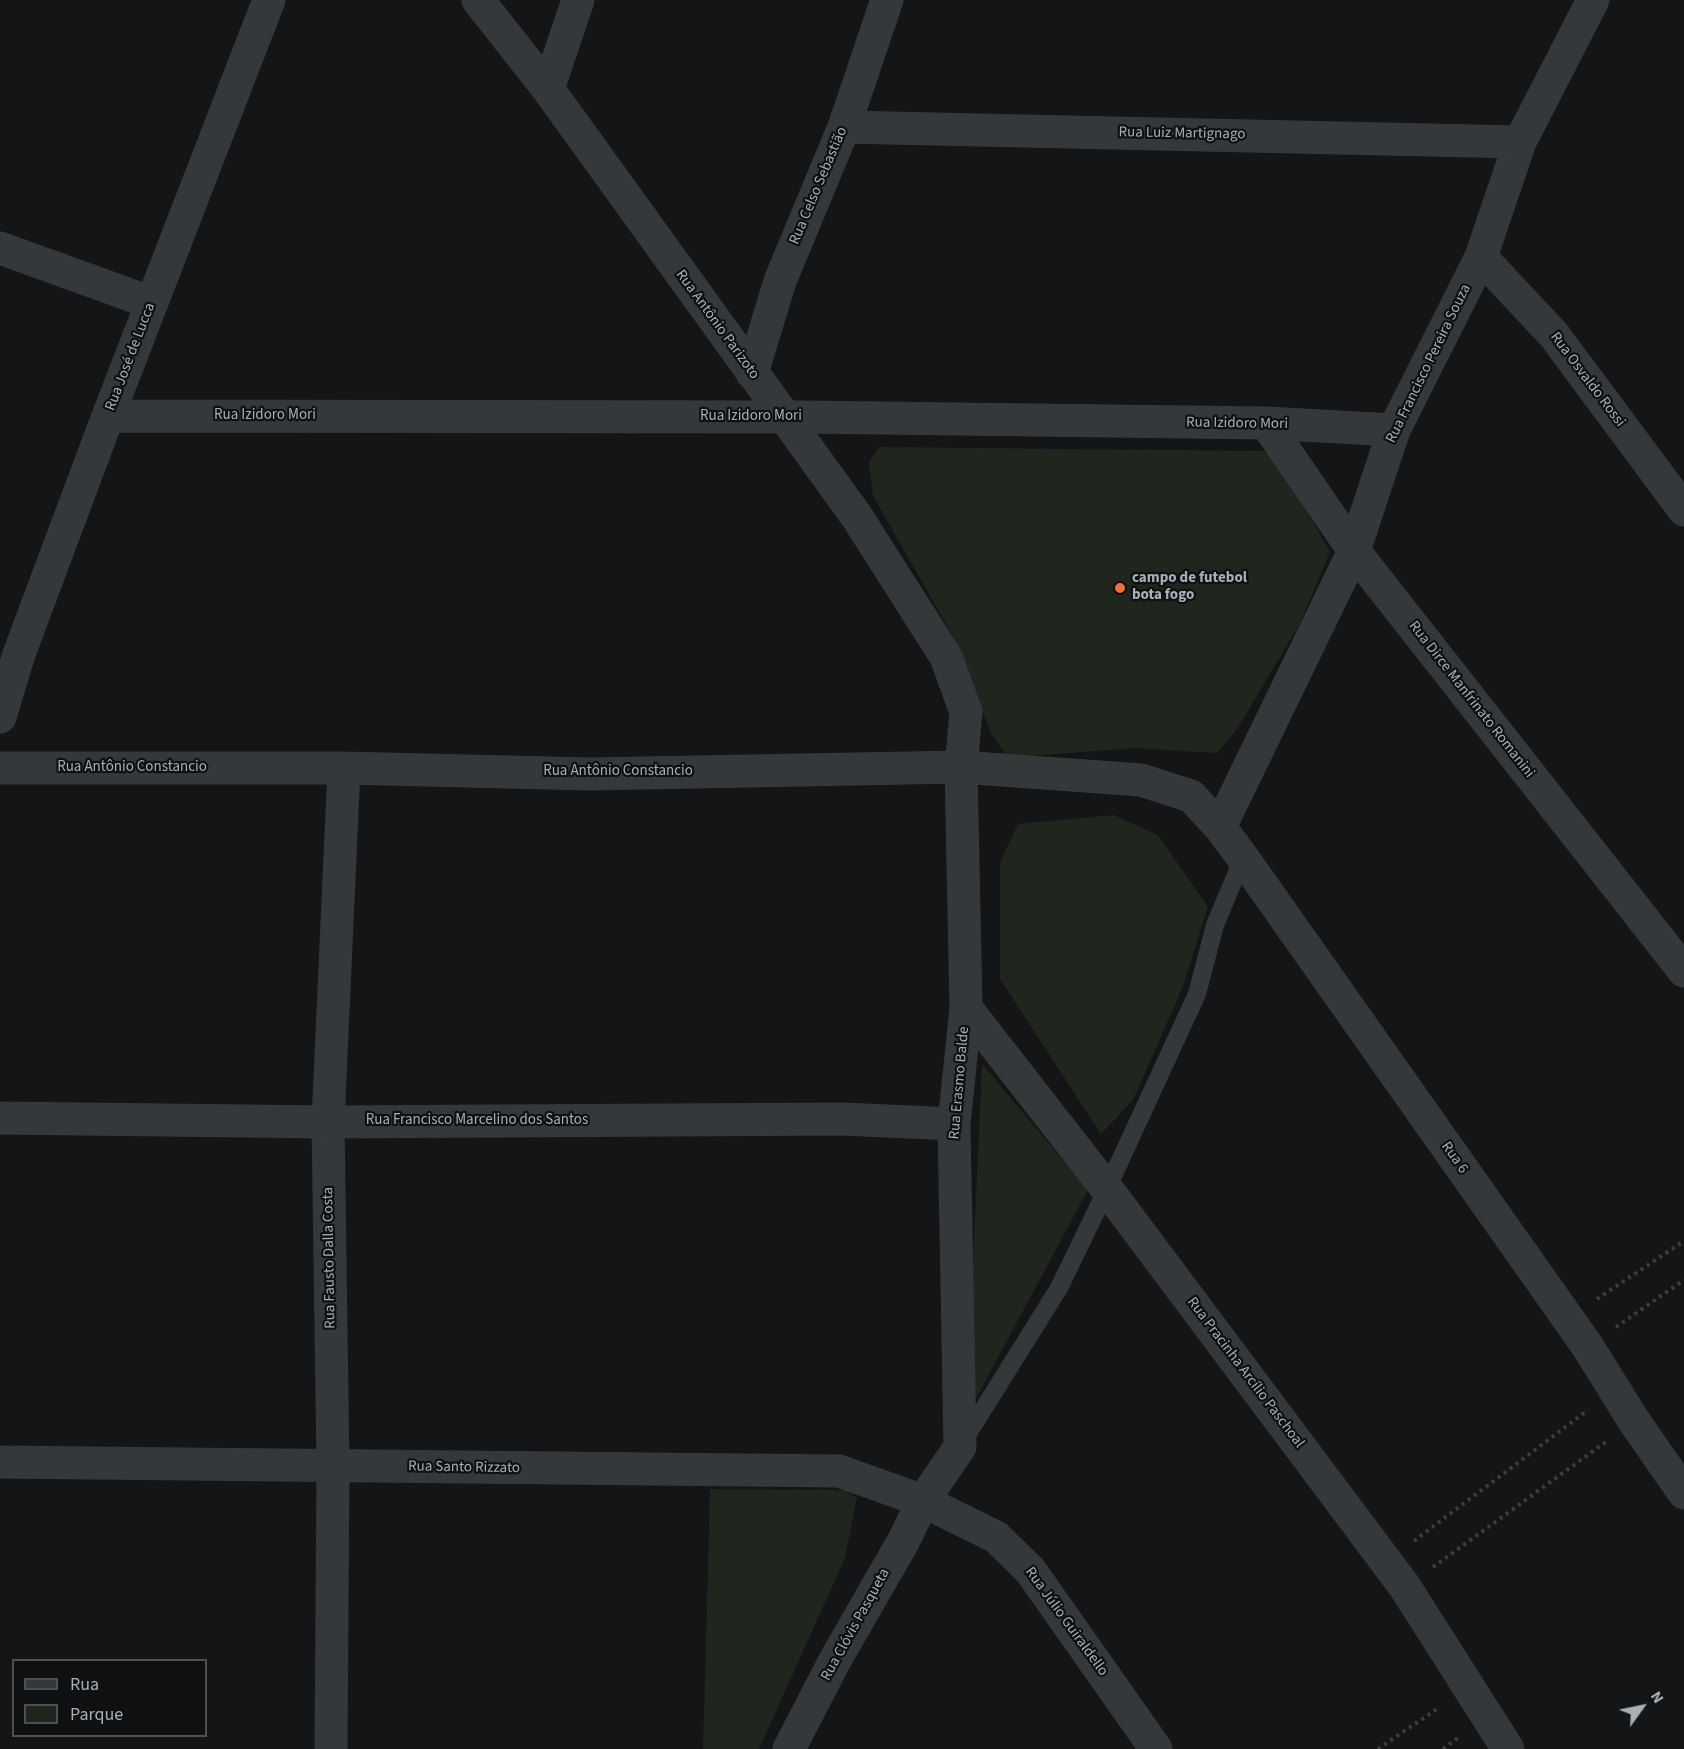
<!DOCTYPE html>
<meta charset="utf-8">
<style>
body{margin:0}
#map{position:relative;width:1684px;height:1749px;overflow:hidden;background:#141516;font-family:"Source Sans 3",sans-serif}
canvas{display:block}
.legend{position:absolute;left:12px;top:1659px;width:195px;height:78px;box-sizing:border-box;background:#0f1011;border:2px solid #4b5053;margin:0;padding:8px 10px;list-style:none;font-size:18px;color:#a6b0b6}
.legend li{display:flex;align-items:center;gap:12px;height:30px}
.legend b{width:30px;border:2px solid #4b5053}
.north{position:absolute;left:1612px;top:1677px;width:60px;height:60px;-webkit-text-stroke:4px #0f1011;paint-order:stroke;rotate:57deg;font-size:16px;font-weight:700;line-height:24px;text-align:center;color:#a6b0b6}
.north::after{content:'';display:block;margin:auto;width:21px;height:27px;background:#a6b0b6;clip-path:polygon(50% 0,100% 100%,50% 72%,0 100%)}
</style>
<div id="map">
<canvas width="1684" height="1749"></canvas>
<ul class="legend">
<li><b style="height:8px;background:#35383b"></b>Rua</li>
<li><b style="height:16px;background:#20261e"></b>Parque</li>
</ul>
<div class="north">N</div>
</div>
<script>
const context = document.querySelector('canvas').getContext('2d');
context.lineJoin = 'round';
function paint(path, color) { context.fillStyle = color; context.fill(path, 'evenodd'); }
function stroke(path, color, width, dash) { context.strokeStyle = color; context.lineWidth = width; context.lineCap = dash ? 'butt' : 'round'; context.setLineDash(dash || []); context.stroke(path); }
function drawText(font, color, halo, rows, align = 'center') {
  context.font = font + ' "Source Sans 3",sans-serif'; context.lineWidth = 4.5; context.setLineDash([]); context.textBaseline = 'middle'; context.strokeStyle = halo; context.fillStyle = color; for (const [text, x, y, turn = 0] of rows) {
    context.save(); context.translate(x, y); context.rotate((+turn || 0) * Math.PI / 180); context.textAlign = isNaN(turn) ? turn : align; if (halo) context.strokeText(text, 0, 0); context.fillText(text, 0, 0); context.restore();
  }
}
const green = new Path2D(`
 M879,447L1264,451L1279,463L1330,552L1300,623L1238,728L1217,753L1135,748L1042,755H1006L991,733L951,633L873,496L869,462Z
 M1114,815L1158,835L1208,907L1182,989L1133,1100L1101,1134L1000,979V862L1018,824Z
 M982,1064L1088,1190L966,1417Z
 M710,1489L845,1490L857,1498L845,1558L759,1749H703Z`);
const path = new Path2D(`
 M1597,1299L1684,1241
 M1616,1327L1684,1280
 M1414,1541L1588,1410
 M1433,1567L1607,1441
 M1378,1749L1440,1707
 M1443,1749L1459,1737`);
const service = new Path2D(`
 M964,1440L1059,1288L1107,1189L1197,994L1215,925L1243,858`);
const minor = new Path2D(`
 M478,0L548,89L857,517L946,657L966,712L961,767L966,1008L954,1124L960,1447L923,1501L904,1540L834,1662L789,1749
 M548,89L578,0
 M844,127L1520,142
 M0,248L152,303
 M1481,257L1554,335L1684,510
 M752,373L780,281L844,127L887,0
 M108,416L804,417L1266,423L1394,430
 M1266,423L1354,551L1684,971
 M0,717L19,654L108,416L269,0
 M0,768H344L590,774L961,767L1141,780L1191,796L1220,827L1243,858L1588,1347L1634,1421L1684,1493
 M1220,827L1354,551L1394,430L1481,257L1520,142L1593,0
 M966,1008L1107,1189L1405,1587L1508,1749
 M0,1118L328,1122L842,1119L954,1124
 M0,1462L839,1471L923,1501L996,1537L1030,1570L1156,1749
 M331,1749L333,1466L328,1122L344,768`);
const markers = [
 [1120,588,6,"#ef7133"]
];
const streetNames = [
 ["Rua Luiz Martignago",1182,134,1],
 ["Rua Celso Sebastião",819,186,-67],
 ["Rua Antônio Parizoto",717,325,54],
 ["Rua José de Lucca",131,357,-69],
 ["Rua Francisco Pereira Souza",1429,364,-64],
 ["Rua Osvaldo Rossi",1587,380,53],
 ["Rua Izidoro Mori",265,416],
 ["Rua Izidoro Mori",751,417],
 ["Rua Izidoro Mori",1237,424,1],
 ["Rua Dirce Manfrinato Romanini",1471,700,52],
 ["Rua Antônio Constancio",132,768],
 ["Rua Antônio Constancio",618,772],
 ["Rua Erasmo Balde",960,1083,-85],
 ["Rua Francisco Marcelino dos Santos",477,1121],
 ["Rua 6",1454,1158,55],
 ["Rua Fausto Dalla Costa",330,1258,-91],
 ["Rua Pracinha Arcílio Paschoal",1245,1373,53],
 ["Rua Santo Rizzato",464,1468,1],
 ["Rua Júlio Guiraldello",1066,1622,54],
 ["Rua Clóvis Pasqueta",856,1625,-61]
];
const poiNames = [
 ["campo de futebol",1132,579],
 ["bota fogo",1132,596]
];
paint(green, '#20261e');
stroke(path, '#3b3f42', 4, [3, 4.5]);
stroke(service, '#35383b', 18);
stroke(minor, '#35383b', 33);
for (const [x, y, r, color] of markers) { const dot = new Path2D(); dot.arc(x, y, r, 0, 2 * Math.PI); context.fillStyle = color; context.fill(dot); stroke(dot, '#0f1011', 2); }
drawText('15px', '#a6b0b6', '#0f1011', streetNames);
drawText('bold 15px', '#a6b0b6', '#0f1011', poiNames, 'left');
</script>
